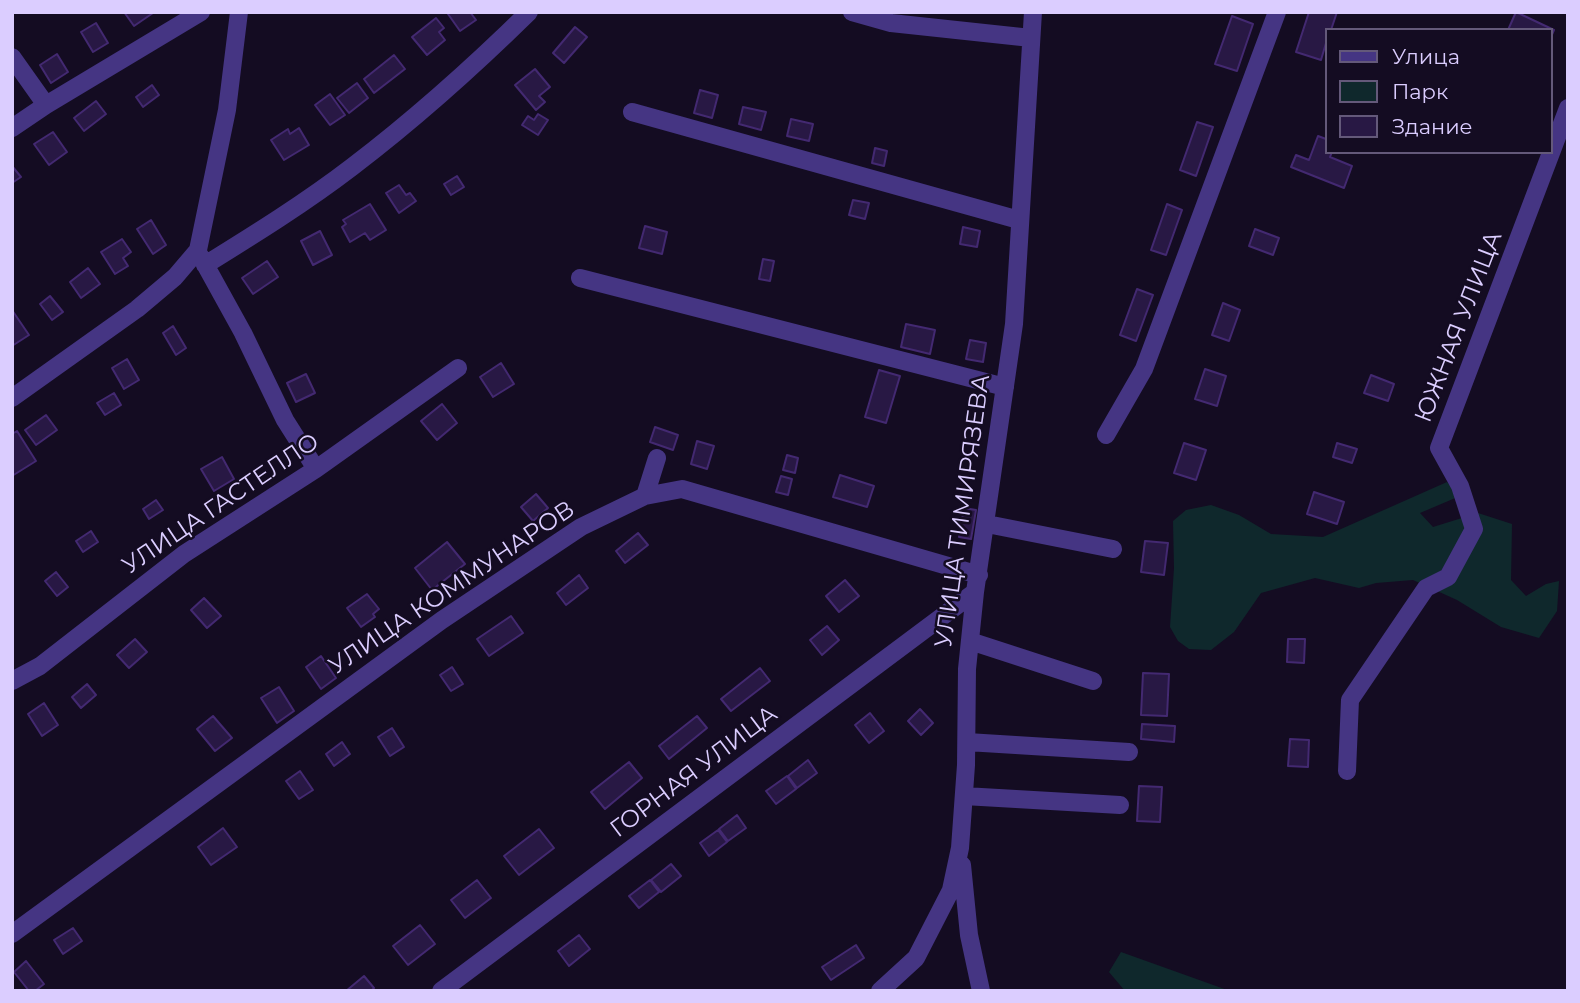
<!DOCTYPE html>
<meta charset="utf-8">
<style>
body{margin:0}
#map{position:relative;width:1580px;height:1003px;overflow:hidden;background:#140c22;font-family:Montserrat,sans-serif}
canvas{display:block}
.frame{position:absolute;inset:0;border:14px solid #dbcdff;pointer-events:none}
.legend{position:absolute;left:1325px;top:28px;width:228px;height:126px;box-sizing:border-box;background:#140c22;border:2px solid #64597a;margin:0;padding:9px 12px;list-style:none;font-size:21px;color:#dbcdff}
.legend li{display:flex;align-items:center;gap:14px;height:35px}
.legend b{width:35px;border:2px solid #64597a}
</style>
<div id="map">
<canvas width="1580" height="1003"></canvas>
<div class="frame"></div>
<ul class="legend">
<li><b style="height:9px;background:#453583"></b>Улица</li>
<li><b style="height:19px;background:#0f282c"></b>Парк</li>
<li><b style="height:19px;background:#281844"></b>Здание</li>
</ul>
</div>
<script>
const context = document.querySelector('canvas').getContext('2d');
context.lineJoin = 'round';
function paint(path, color) { context.fillStyle = color; context.fill(path, 'evenodd'); }
function stroke(path, color, width, dash) { context.strokeStyle = color; context.lineWidth = width; context.lineCap = dash ? 'butt' : 'round'; context.setLineDash(dash || []); context.stroke(path); }
function drawText(font, color, halo, rows, align = 'center') {
  context.font = font + ' Montserrat,sans-serif'; context.lineWidth = 5; context.setLineDash([]); context.textBaseline = 'middle'; context.strokeStyle = halo; context.fillStyle = color; for (const [text, x, y, turn = 0] of rows) {
    context.save(); context.translate(x, y); context.rotate((+turn || 0) * Math.PI / 180); context.textAlign = isNaN(turn) ? turn : align; if (halo) context.strokeText(text, 0, 0); context.fillText(text, 0, 0); context.restore();
  }
}
const green = new Path2D(`
 M1447,482L1460,496L1420,513L1433,527L1478,513L1512,524L1511,580L1526,596L1546,584L1559,581L1557,611L1539,638L1501,627L1457,600L1413,580L1376,583L1359,588L1315,578L1261,593L1234,632L1211,650L1189,649L1178,641L1170,627L1174,568L1173,521L1186,510L1211,505L1239,515L1271,534L1323,537Z
 M1121,952L1230,991H1125L1109,972Z`);
const building = new Path2D(`
 M124,12H153V13L134,26Z
 M451,12H470L476,20L460,31L448,14Z
 M1309,12H1337L1331,30H1326V43L1321,60L1296,52Z
 M1516,12L1554,30L1550,39V30H1508Z
 M1232,16L1253,24L1237,71L1215,64Z
 M436,18L444,28L439,32L445,40L427,55L412,37Z
 M96,23L108,43L93,52L81,32Z
 M575,27L587,37L564,63L553,53Z
 M57,54L68,72L51,83L40,65Z
 M394,55L405,69L374,93L364,79Z
 M535,69L550,87L539,96L545,102L536,110L515,85Z
 M357,83L368,98L349,113L337,98Z
 M152,85L159,95L143,107L136,97Z
 M700,90L718,95L712,118L694,113Z
 M330,94L345,115L330,125L315,105Z
 M96,101L106,114L84,131L74,118Z
 M743,107L766,112L761,130L739,124Z
 M538,114L548,120L538,135L522,125L528,116L534,120Z
 M791,119L813,124L809,141L787,136Z
 M1197,122L1213,127L1196,176L1180,170Z
 M299,128L309,145L284,160L271,140L288,129L290,134Z
 M53,132L67,152L49,165L34,144Z
 M1318,136L1326,139V152H1332L1330,157L1352,166L1344,188L1291,167L1296,155L1309,160Z
 M875,148L887,151L884,166L872,163Z
 M12,166L21,177L12,183Z
 M457,176L464,187L451,195L444,184Z
 M399,185L406,195L410,193L416,201L399,213L386,193Z
 M853,200L869,203L865,219L849,215Z
 M370,204L386,230L370,240L365,233L350,242L342,227L346,224L343,220Z
 M1167,204L1182,210L1166,255L1151,250Z
 M151,220L166,245L153,254L137,229Z
 M645,226L667,232L662,254L639,248Z
 M963,227L980,231L977,247L960,244Z
 M1255,229L1279,238L1273,255L1249,246Z
 M320,231L332,255L313,265L301,241Z
 M122,239L131,252L123,258L128,266L115,274L101,252Z
 M763,259L774,261L770,281L759,279Z
 M267,261L278,277L253,294L242,278Z
 M88,268L100,284L81,298L70,282Z
 M1137,289L1153,295L1136,341L1120,335Z
 M50,296L63,312L52,320L40,304Z
 M1223,303L1240,310L1229,341L1212,335Z
 M12,310L29,335L12,346Z
 M906,324L935,330L930,354L901,347Z
 M173,326L186,348L176,355L163,333Z
 M970,340L986,343L983,362L966,359Z
 M127,359L139,380L124,389L112,368Z
 M501,363L514,384L493,397L480,377Z
 M1205,369L1226,376L1217,406L1195,399Z
 M879,370L900,376L886,423L865,417Z
 M306,374L315,393L296,402L287,383Z
 M1371,375L1394,384L1388,401L1364,393Z
 M114,393L121,405L105,415L97,403Z
 M442,404L457,423L437,440L421,421Z
 M46,415L57,430L36,445L25,430Z
 M655,427L678,435L673,450L650,442Z
 M17,431L36,461L12,476V434Z
 M697,441L714,446L707,469L691,464Z
 M1184,443L1206,450L1196,480L1174,473Z
 M1337,443L1357,449L1352,463L1333,457Z
 M787,455L798,458L795,473L783,470Z
 M222,457L234,479L214,491L201,469Z
 M840,475L874,486L867,507L833,497Z
 M781,476L792,479L788,495L776,492Z
 M1314,492L1344,502L1337,524L1307,514Z
 M536,494L548,508L533,521L521,507Z
 M156,500L163,510L149,519L143,509Z
 M964,508L976,510L971,539L959,537Z
 M91,531L98,542L83,552L76,541Z
 M638,533L648,545L625,563L616,551Z
 M1145,541L1168,543L1164,575L1141,572Z
 M447,542L465,564L432,590L415,568Z
 M56,572L68,587L57,596L45,581Z
 M579,575L588,588L566,605L557,593Z
 M845,580L859,596L839,612L826,596Z
 M367,594L379,609L373,614L375,617L361,627L347,608Z
 M204,598L221,616L207,628L191,610Z
 M511,616L523,633L489,656L477,639Z
 M827,626L839,640L822,655L810,640Z
 M135,639L147,652L129,668L117,655Z
 M1288,639H1305L1304,663L1287,662Z
 M321,656L336,678L321,689L306,667Z
 M452,667L463,684L451,691L440,675Z
 M760,668L770,681L731,711L721,699Z
 M1143,673L1169,674L1167,716L1141,715Z
 M87,684L96,695L81,708L72,697Z
 M279,687L294,711L277,723L261,698Z
 M44,703L58,725L42,736L28,714Z
 M920,709L933,723L921,735L908,721Z
 M870,713L884,731L869,743L855,725Z
 M213,716L232,738L215,751L197,729Z
 M697,716L707,728L669,759L659,746Z
 M1142,724L1175,726L1174,742L1141,739Z
 M392,728L404,747L390,756L378,737Z
 M1290,739L1309,740L1308,767L1288,766Z
 M342,742L350,754L334,766L326,754Z
 M808,760L817,773L797,788L788,776Z
 M629,762L642,778L605,809L591,792Z
 M300,771L313,790L299,799L286,781Z
 M787,776L796,789L776,804L766,791Z
 M1139,786L1162,787L1160,822L1137,821Z
 M737,815L746,828L728,841L719,829Z
 M223,828L237,847L211,865L198,847Z
 M539,829L554,848L519,875L504,856Z
 M718,830L727,842L709,856L700,843Z
 M671,864L681,876L661,892L651,880Z
 M477,880L491,898L465,918L451,900Z
 M650,880L659,892L639,908L629,896Z
 M420,925L435,944L408,965L393,946Z
 M73,928L82,941L63,954L54,940Z
 M579,935L590,949L569,966L558,951Z
 M856,945L864,958L831,980L822,967Z
 M26,961L44,984L35,991H29L14,972Z
 M364,976L374,988L371,991H346Z`);
const minor = new Path2D(`
 M852,12L891,23L1031,38
 M12,57L46,105
 M632,112L1019,220
 M12,128L46,105L201,12
 M201,257L243,333L285,420L316,469
 M205,265C255,234 305,203 352,167C415,119 473,67 529,12
 M580,278L1005,387
 M12,398L137,309L175,277L198,250L227,110L239,12
 M1106,435L1144,369L1277,12
 M645,496L657,458
 M987,524L1113,549
 M970,641L1093,681
 M12,681L40,666L184,554L316,469L458,368
 M967,742L1129,752
 M1347,771L1350,700L1426,588L1448,577L1474,529L1460,486L1439,448L1568,108
 M964,796L1120,805
 M962,865L969,935L981,991
 M12,934L442,620L581,527L645,496L682,489L979,575
 M441,991L975,592
 M880,991L916,958L951,890L960,848L966,765L967,669L975,592L1014,324L1033,12`);
const streetNames = [
 ["ЮЖНАЯ УЛИЦА",1459,327,-69],
 ["УЛИЦА ГАСТЕЛЛО",221,504,-34],
 ["УЛИЦА ТИМИРЯЗЕВА",963,511,-82],
 ["УЛИЦА КОММУНАРОВ",452,588,-34],
 ["ГОРНАЯ УЛИЦА",694,772,-37]
];
paint(green, '#0f282c');
paint(building, '#281844');
stroke(building, '#432971', 2);
stroke(minor, '#453583', 18);
drawText('24px', '#dbcdff', '#140c22', streetNames);
</script>
